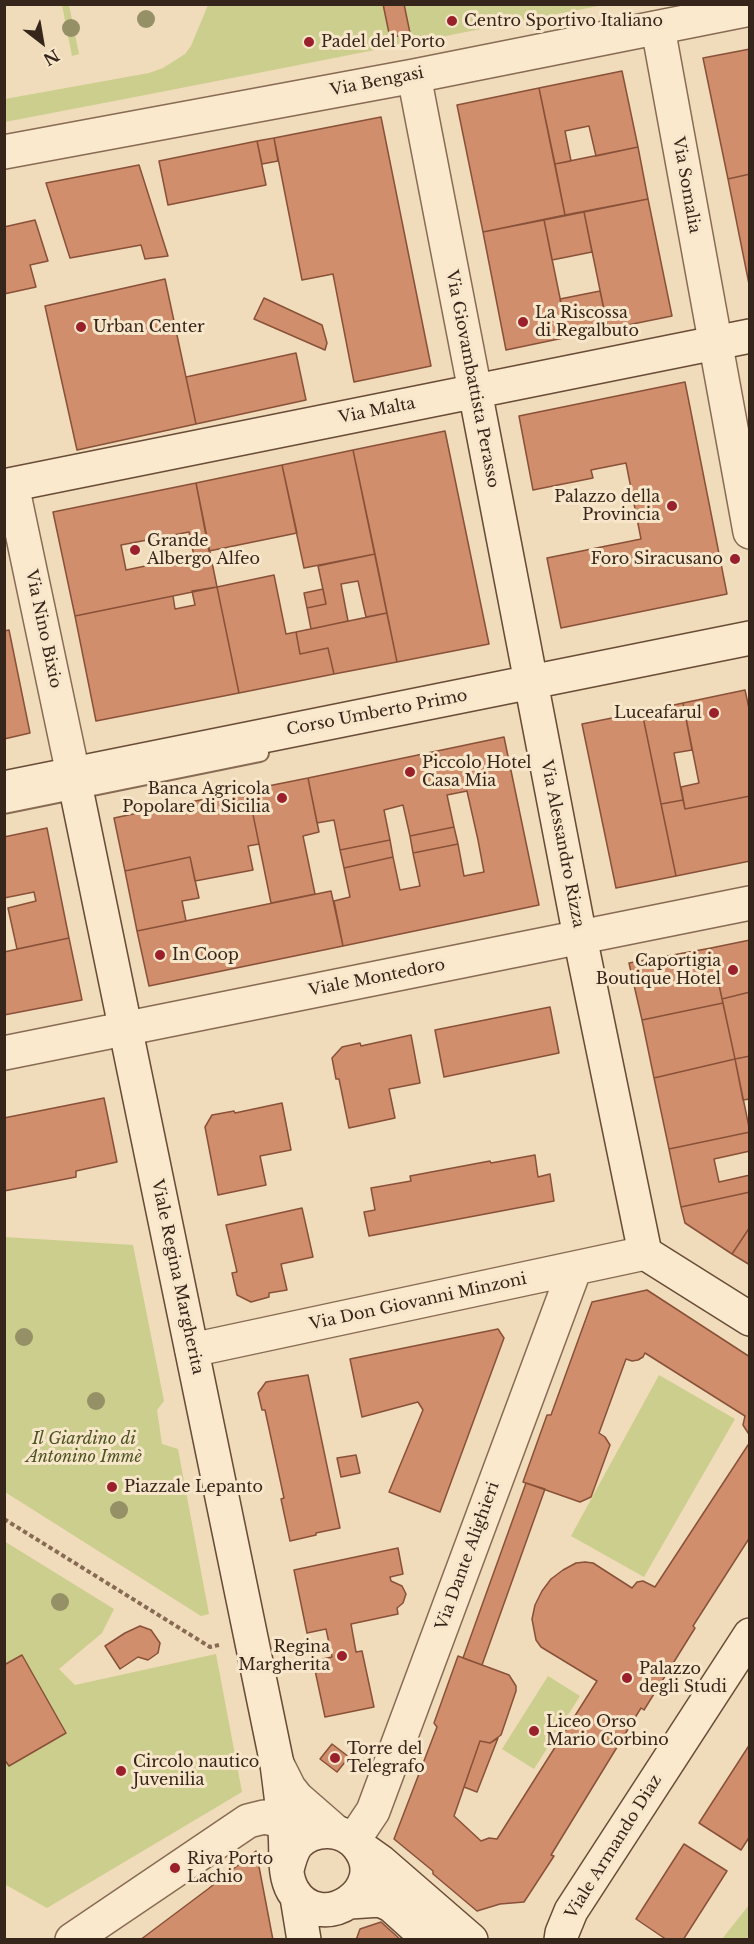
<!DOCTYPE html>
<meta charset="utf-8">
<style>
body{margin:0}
#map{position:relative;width:754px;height:1944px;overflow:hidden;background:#f0dbba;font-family:"Libre Baskerville",serif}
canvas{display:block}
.frame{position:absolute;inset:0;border:6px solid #36251a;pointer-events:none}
.north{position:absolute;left:12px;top:12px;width:60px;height:60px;-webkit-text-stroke:4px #f7e6ca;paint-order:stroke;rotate:149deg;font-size:16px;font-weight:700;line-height:24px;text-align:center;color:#36251a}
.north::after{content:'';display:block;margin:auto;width:21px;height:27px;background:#36251a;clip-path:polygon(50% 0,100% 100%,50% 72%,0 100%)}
</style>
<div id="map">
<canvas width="754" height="1944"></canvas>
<div class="frame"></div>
<div class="north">N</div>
</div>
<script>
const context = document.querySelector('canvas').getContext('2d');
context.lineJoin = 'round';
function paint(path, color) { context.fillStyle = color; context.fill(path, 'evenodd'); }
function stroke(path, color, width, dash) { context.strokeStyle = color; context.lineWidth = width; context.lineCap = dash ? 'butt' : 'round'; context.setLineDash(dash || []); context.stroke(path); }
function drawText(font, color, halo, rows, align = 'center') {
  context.font = font + ' "Libre Baskerville",serif'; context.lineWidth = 6; context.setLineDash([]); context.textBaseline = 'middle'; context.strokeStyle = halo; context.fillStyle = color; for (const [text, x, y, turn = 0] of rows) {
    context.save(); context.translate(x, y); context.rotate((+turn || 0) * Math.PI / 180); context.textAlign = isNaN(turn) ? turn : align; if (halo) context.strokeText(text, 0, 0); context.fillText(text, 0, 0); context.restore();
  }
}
const green = new Path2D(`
 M62,5H69L79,54L72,56Z
 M208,5H603C403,44 204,84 5,122V99L149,73L163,68L185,54L191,46Z
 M5,1237L133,1245L164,1401L157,1410L162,1444L178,1449L209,1614L201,1616L5,1492Z
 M659,1375L735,1419L644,1577L571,1536Z
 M4,1541L114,1609L102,1633L59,1669L75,1685L216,1654L242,1792L47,1908L6,1885L5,1882Z
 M548,1676L580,1696L534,1769L502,1749Z
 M749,1905V1935L746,1939H722Z`);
const building = new Path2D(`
 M383,4H404L410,33L390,38Z
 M750,49V174L728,179L703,58Z
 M622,71L638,147L596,156L589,126L565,131L571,161L555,164L539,88Z
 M539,88L565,215L483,232L457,105Z
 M381,117L431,366L354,382L333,274L302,280L274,138Z
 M274,138L278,161L262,164L257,141Z
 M257,141L266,185L168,205L159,161Z
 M638,147L648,199L565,215L555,164Z
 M139,165L168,256L145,259L141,245L70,258L46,183Z
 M750,174V289L728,179Z
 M648,199L672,316L608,329L584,212Z
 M584,212L592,252L552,260L544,220Z
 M35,220L48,261L30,265L36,287L4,294V227Z
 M544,220L568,337L506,350L483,232Z
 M165,279L196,424L77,450L45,306Z
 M600,291L608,329L568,337L560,299Z
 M264,298L322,325L327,343L325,350L254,319Z
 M296,353L306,400L196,424L186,377Z
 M685,382L727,594L561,628L547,558L641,539L626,463L591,470L593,478L533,490L519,416Z
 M445,431L489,644L397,662L353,450Z
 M353,450L375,554L304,568L282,465Z
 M282,465L297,533L209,551L196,483Z
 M196,483L217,587L75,616L53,512ZM189,532L194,556L126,570L121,545Z
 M375,554L387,613L366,617L358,581L341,584L348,621L311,629L307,608L326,604L318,566Z
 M274,575L286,634L296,632L300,654L328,648L334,674L239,693L217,587Z
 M217,587L239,693L96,721L75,616L173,596L175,609L195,605L192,591Z
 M323,589L326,604L307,608L304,593Z
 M387,613L397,662L334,674L328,648L300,654L296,632Z
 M9,630L30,733L4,739V631Z
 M745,690L750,713V796L685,809L681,787L699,783L683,703Z
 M683,703L692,750L674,753L683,800L661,804L642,712Z
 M642,712L676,876L616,888L582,724Z
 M504,737L539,905L343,946L334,901L350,897L344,868L393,857L400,890L420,886L413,853L458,844L464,876L484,872L478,840L467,791L447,795L454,827L410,836L403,805L384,810L390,840L340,850L334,820L317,823L308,778Z
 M308,778L319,832L303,836L315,894L271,903L248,790Z
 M248,790L259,844L248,846L253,870L195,881L190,857L125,871L114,818Z
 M750,796V861L676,876L661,804L683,800L685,809Z
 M454,827L458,844L413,853L410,836Z
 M47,828L69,938L17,949L8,908L36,901L34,892L4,898V837Z
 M390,840L393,857L344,868L340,850Z
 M190,857L199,898L182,901L186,921L137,931L125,871Z
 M331,891L343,946L149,986L137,931Z
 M69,938L82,1000L4,1015V952Z
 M750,940V992L722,999L711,948Z
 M711,948L723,1003L642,1020L629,963Z
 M750,992V1056L735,1059L722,999Z
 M723,1003L735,1059L654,1078L642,1020Z
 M550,1007L559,1053L444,1077L435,1030Z
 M411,1035L420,1083L389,1089L395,1118L349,1128L339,1079H336L332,1058L342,1047L360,1043L361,1046Z
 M750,1056V1099L743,1100L735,1059Z
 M735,1059L750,1132L669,1149L654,1078Z
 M104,1098L117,1162L76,1171V1177L4,1191V1118Z
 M282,1103L291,1150L260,1156L266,1185L218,1195L205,1127L212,1115L234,1111L235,1113Z
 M750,1132V1151L714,1159L719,1182L750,1175V1192L681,1207L669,1149Z
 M535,1155L538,1177L550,1174L554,1201L369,1236L364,1212L375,1210L371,1188L411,1181L410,1176L490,1161L491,1163Z
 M750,1192V1227L732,1254L685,1223L681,1207Z
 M302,1208L313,1257L281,1264L287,1290L269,1293V1297L251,1302L237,1295L232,1273L237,1272L226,1225Z
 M750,1227V1265L732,1254Z
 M647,1290L750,1357V1436L743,1425L745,1416L645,1353L643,1357L638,1360L632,1361L626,1359L599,1433L605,1437L610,1445L591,1497L580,1502L523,1482L547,1415H551L592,1302Z
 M498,1329L504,1338L440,1512L389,1492L423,1410L418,1402L362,1417L350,1359Z
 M308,1375L340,1528L316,1533V1535L290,1541L281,1499L284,1498L265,1410H262L258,1393L266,1382Z
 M750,1442V1537L693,1626L695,1628L644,1710L641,1708L551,1855L554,1856L524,1902L500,1904L477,1911L433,1874V1871L394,1839L437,1727L434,1723L458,1656L509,1675L516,1686V1691L501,1735L490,1743L480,1741L454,1816L481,1841L489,1838L497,1839L597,1681L541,1647L536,1640L532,1619L535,1605L542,1591L551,1579L563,1570L576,1563L585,1562L593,1563L632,1588L637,1582L643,1581L655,1587Z
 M356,1455L360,1473L341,1477L337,1458Z
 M526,1483L545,1489L482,1665L463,1658Z
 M398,1548L403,1574L390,1577L391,1581L402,1586L406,1594L403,1603L397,1608L398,1614L351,1624L356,1652L362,1651L374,1707L325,1717L313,1661L332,1657L326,1629L307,1633L294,1570Z
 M140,1626L151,1630L160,1643L158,1653L148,1660L138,1657L120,1669L105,1646L125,1633Z
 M22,1655L66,1733L9,1766L4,1759V1665Z
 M498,1738L477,1792L464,1787L480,1741L490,1743Z
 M332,1744L349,1757L337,1772L320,1759Z
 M750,1744V1836L741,1850L699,1823Z
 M684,1844L727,1871L683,1940H667L636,1919Z
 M256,1851L273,1940H140L208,1889Z
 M381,1922L401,1940H356L360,1929Z`);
const path = new Path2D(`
 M4,1519L210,1647L219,1645`);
const lane = new Path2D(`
 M4,805L260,753`);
const street = new Path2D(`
 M658,28L750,532
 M414,76L475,391
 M4,152L414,76L750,9
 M12,485L73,774
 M4,1053L750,903
 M192,1350L645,1253
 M277,1764L289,1788L297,1798L336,1832
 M351,1839L361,1829L373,1811L575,1268
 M72,1940L248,1821L264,1817L284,1821`);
const secondary = new Path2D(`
 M475,391L580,937L645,1253L750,1319
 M4,486L750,336
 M73,774L277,1764C280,1787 283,1810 285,1832C287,1851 283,1874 293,1891C321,1937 392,1889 358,1846C343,1827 313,1827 297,1844C291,1852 289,1861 287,1870
 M4,788L750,638
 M357,1845L381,1862L471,1940
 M297,1897L304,1940
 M350,1902L380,1900L391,1905L430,1940
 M561,1940L562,1933L571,1911L750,1635`);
const trees = [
 [146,19],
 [71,28],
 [24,1337],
 [96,1401],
 [119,1510],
 [60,1602]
];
const markers = [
 [452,21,6,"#9a202b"],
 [309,42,6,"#9a202b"],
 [523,322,6,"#9a202b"],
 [81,327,6,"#9a202b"],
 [672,506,6,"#9a202b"],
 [135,550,6,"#9a202b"],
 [735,559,6,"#9a202b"],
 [714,713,6,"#9a202b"],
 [410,772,6,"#9a202b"],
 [282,798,6,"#9a202b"],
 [160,955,6,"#9a202b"],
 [733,970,6,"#9a202b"],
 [112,1487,6,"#9a202b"],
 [342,1656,6,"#9a202b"],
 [627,1678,6,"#9a202b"],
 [534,1731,6,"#9a202b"],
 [335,1758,6,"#9a202b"],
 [121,1771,6,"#9a202b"],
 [175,1868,6,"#9a202b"]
];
const poiNames = [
 ["Centro Sportivo Italiano",464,21],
 ["Padel del Porto",321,42],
 ["La Riscossa",535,313],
 ["di Regalbuto",535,331],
 ["Urban Center",93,327],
 ["Palazzo della",660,497,"right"],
 ["Provincia",660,515,"right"],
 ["Grande",147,541],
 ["Albergo Alfeo",147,559],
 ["Foro Siracusano",723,559,"right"],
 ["Luceafarul",702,713,"right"],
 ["Piccolo Hotel",422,763],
 ["Casa Mia",422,781],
 ["Banca Agricola",270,789,"right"],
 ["Popolare di Sicilia",270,807,"right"],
 ["In Coop",172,955],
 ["Caportigia",721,961,"right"],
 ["Boutique Hotel",721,979,"right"],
 ["Piazzale Lepanto",124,1487],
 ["Regina",330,1647,"right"],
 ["Margherita",330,1665,"right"],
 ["Palazzo",639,1669],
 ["degli Studi",639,1687],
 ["Liceo Orso",546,1722],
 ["Mario Corbino",546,1740],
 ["Torre del",347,1749],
 ["Telegrafo",347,1767],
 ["Circolo nautico",133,1762],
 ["Juvenilia",133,1780],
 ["Riva Porto",187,1859],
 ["Lachio",187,1877]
];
const streetNames = [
 ["Via Bengasi",377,82,-11],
 ["Via Somalia",686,185,80],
 ["Via Giovambattista Perasso",472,379,79],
 ["Via Malta",377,411,-11],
 ["Via Nino Bixio",43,629,78],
 ["Corso Umberto Primo",377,713,-11],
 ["Via Alessandro Rizza",562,844,79],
 ["Viale Montedoro",377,978,-11],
 ["Viale Regina Margherita",177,1277,78],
 ["Via Don Giovanni Minzoni",418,1302,-12],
 ["Via Dante Alighieri",468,1556,-70],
 ["Viale Armando Diaz",614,1847,-58]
];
const parkNames = [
 ["Il Giardino di",84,1439],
 ["Antonino Immè",84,1457]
];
paint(green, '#ccce8e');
paint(building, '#d18e6d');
stroke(building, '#885138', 1.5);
stroke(lane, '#886b54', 20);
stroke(street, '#886b54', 36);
stroke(secondary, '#694c37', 36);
stroke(path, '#886b54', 4, [4.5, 3]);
stroke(lane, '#fbe9cd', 16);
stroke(street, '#fbe9cd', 33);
stroke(secondary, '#fbe9cd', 33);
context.fillStyle = '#959065';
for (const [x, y] of trees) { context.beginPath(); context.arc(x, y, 9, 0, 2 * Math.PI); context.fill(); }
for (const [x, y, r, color] of markers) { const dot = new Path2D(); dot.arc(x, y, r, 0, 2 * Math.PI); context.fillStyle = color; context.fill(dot); stroke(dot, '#f7e6ca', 2); }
drawText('16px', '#36251a', '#f7e6ca', poiNames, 'left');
drawText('16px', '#36251a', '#f7e6ca', streetNames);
drawText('italic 16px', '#4b531f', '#f7e6ca', parkNames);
</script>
